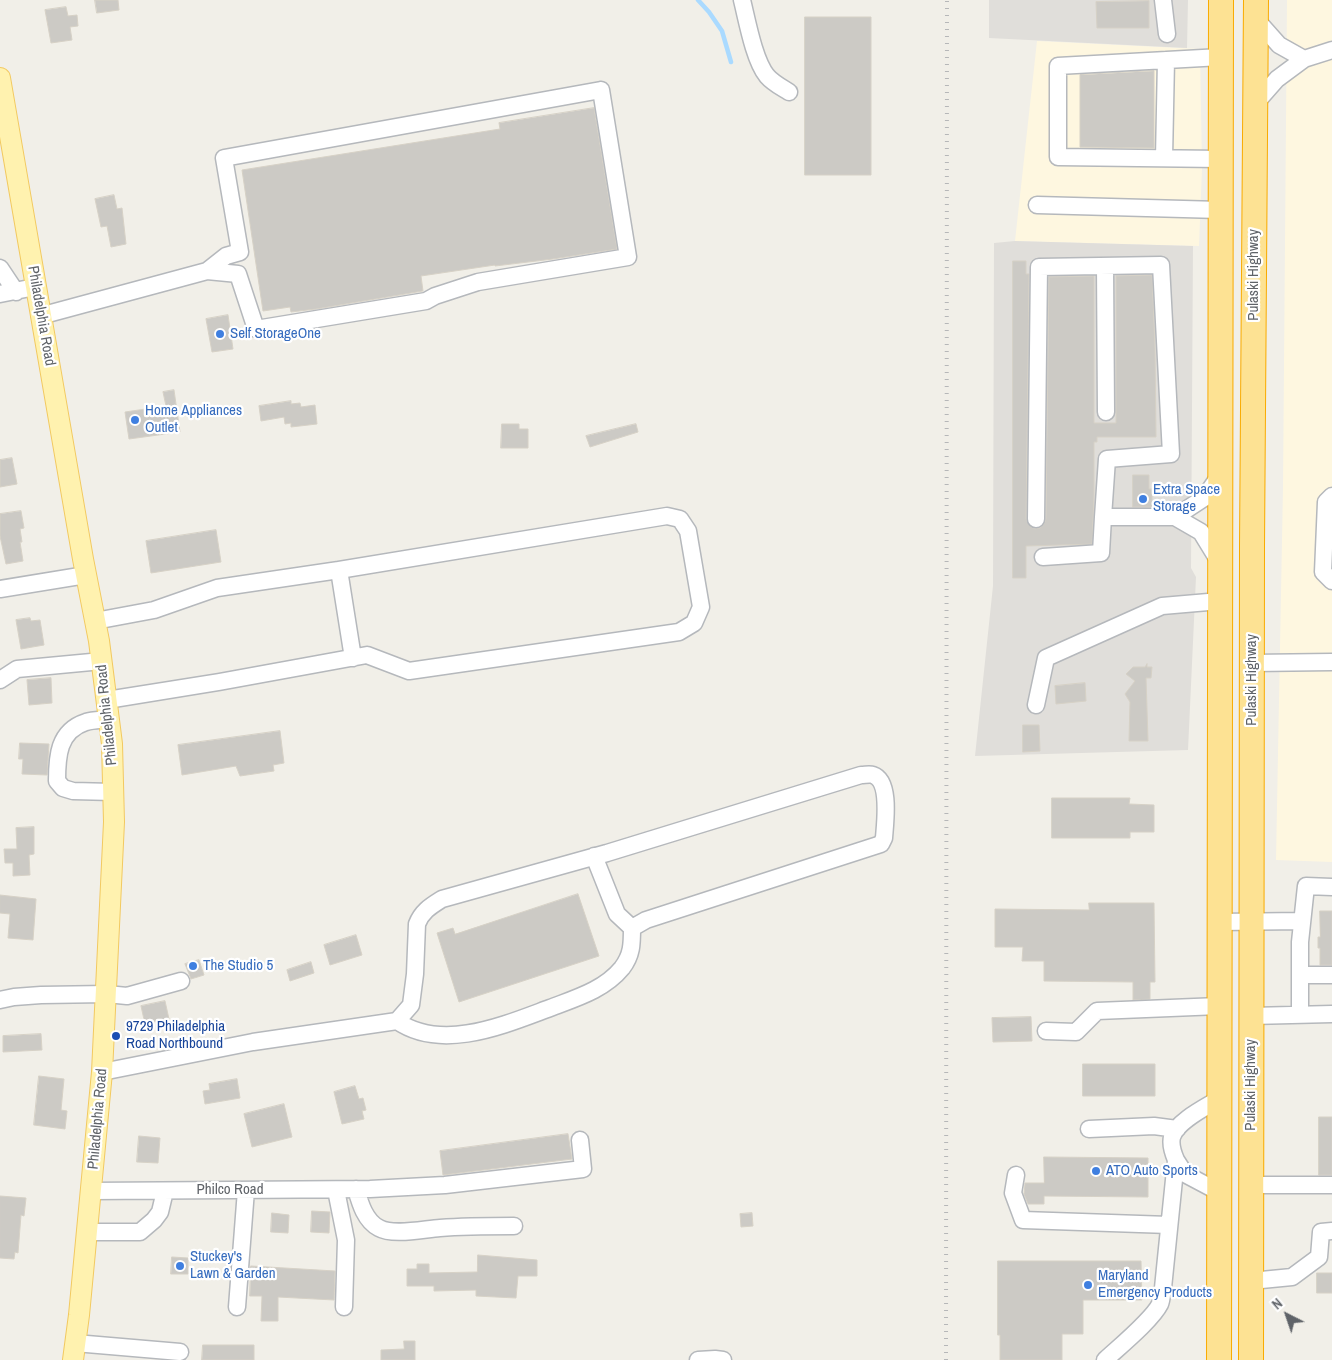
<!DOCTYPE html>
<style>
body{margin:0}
#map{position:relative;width:1332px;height:1360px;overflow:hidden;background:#f1efe8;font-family:"Archivo Narrow",sans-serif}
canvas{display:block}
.north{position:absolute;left:1262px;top:1290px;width:50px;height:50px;-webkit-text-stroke:4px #fff;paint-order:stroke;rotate:319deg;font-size:14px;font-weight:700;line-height:20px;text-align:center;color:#5f6368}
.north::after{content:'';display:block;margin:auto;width:18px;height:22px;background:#5f6368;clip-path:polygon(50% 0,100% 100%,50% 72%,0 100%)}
</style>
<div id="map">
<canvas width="1332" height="1360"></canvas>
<div class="north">N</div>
</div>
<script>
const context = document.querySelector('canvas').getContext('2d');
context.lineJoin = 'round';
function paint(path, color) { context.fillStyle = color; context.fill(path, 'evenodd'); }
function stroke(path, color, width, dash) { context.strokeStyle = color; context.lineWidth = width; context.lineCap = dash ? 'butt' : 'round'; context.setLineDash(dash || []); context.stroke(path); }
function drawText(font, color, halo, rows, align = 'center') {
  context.font = font + ' "Archivo Narrow",sans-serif'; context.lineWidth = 4.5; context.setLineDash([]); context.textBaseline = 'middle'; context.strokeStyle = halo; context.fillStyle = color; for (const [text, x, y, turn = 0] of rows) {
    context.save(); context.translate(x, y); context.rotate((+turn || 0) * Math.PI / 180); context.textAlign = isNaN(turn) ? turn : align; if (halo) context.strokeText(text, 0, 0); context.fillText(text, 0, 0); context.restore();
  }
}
const commercial = new Path2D(`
 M1287,0H1332V862L1276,860L1283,487Z
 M1037,41L1200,49L1202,168L1199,246L1015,241Z`);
const industrial = new Path2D(`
 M989,0H1188L1187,48L989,38Z
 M1015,241L1193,246L1191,568L1196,577L1188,750L975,756L993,586L994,243Z`);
const stream = new Path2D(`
 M698,0L709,12L722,31L731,62`);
const building = new Path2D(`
 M95,0H118L119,10L97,13Z
 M1149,1V28H1097L1096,2Z
 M66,7L68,16L77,15L78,26L70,27L72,40L51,43L45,10Z
 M805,17H871V175H805Z
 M1154,71V148L1080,147V75Z
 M594,108L617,249L553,259L495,266V265L421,276L423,291L316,309L291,312L290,307L263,311L242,170L500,129L499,123Z
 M114,195L117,209L122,208L126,244L111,247L107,226L101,227L95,199Z
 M1013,261H1026V274H1029L1026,519L1031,527L1035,529L1040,528L1044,524L1046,519L1049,277L1094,276V423H1116V276L1152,275L1155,348L1156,437H1097V442H1094V495L1092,544L1026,546V578H1013Z
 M228,315L233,349L212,352L206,319Z
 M174,390L180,432L129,439L125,412L166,406L163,392Z
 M291,401V404L300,403L301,407L315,405L317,424L291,427V423L285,424L284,417L261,421L259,406Z
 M502,424H519V429H528V448H501Z
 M636,424L638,432L590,447L586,436Z
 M12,458L17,484L0,487V460Z
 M1133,475H1149V489H1152V507H1133Z
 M21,511L24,528L20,529L22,542H20L23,561L6,564L0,536V514Z
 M216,530L221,562L151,573L146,541Z
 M30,618L31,621L40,620L44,645L21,649L16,620Z
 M1147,664V667H1152L1151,678H1146L1148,741H1129L1130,702L1125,694L1135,681L1126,674L1133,667H1145Z
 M51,678L52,703L29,705L27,680Z
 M1085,683L1086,701L1056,704L1055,686Z
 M1023,725H1039L1040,751L1023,752Z
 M280,731L284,763L273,765L274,771L240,776L236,766L182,775L178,745Z
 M20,743L49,744L47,775L22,774L23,759H19Z
 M1052,798H1130L1129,804L1154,805V832H1130V838H1052Z
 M34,827V854L29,855L30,875L13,876V863H5L4,849H17L16,828Z
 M578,894L599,956L459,1002L437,933L453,928L455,934Z
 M0,895L36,899L33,940L8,938L10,914L0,913Z
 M1089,903H1154L1155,982H1150V999L1133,1000V982L1044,981V961H1022L1023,947H995V909L1089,910Z
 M1320,911H1332V965H1320V948H1318V937H1320Z
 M356,935L362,955L330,965L324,945Z
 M199,960L204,975L191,979L185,964Z
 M311,962L314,973L290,981L287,970Z
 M165,1001L169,1019L145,1024L141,1006Z
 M1031,1017L1032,1041L993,1042L992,1018Z
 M41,1034L42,1050L3,1052V1036Z
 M1083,1064H1155V1096H1083Z
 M39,1076L64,1079L61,1110L67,1111L65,1129L34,1125Z
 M237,1079L240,1098L205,1104L203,1091L210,1090L209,1084Z
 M355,1086L359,1099L363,1098L366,1110L362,1111L364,1119L342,1124L334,1092Z
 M284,1104L292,1137L252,1147L244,1114Z
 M1319,1117H1332V1175H1319Z
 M568,1134L572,1159L443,1175L440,1151Z
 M139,1136L160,1138L158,1163L137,1162Z
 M1044,1157L1148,1158V1197L1044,1196V1204H1028L1024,1194L1025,1183H1044Z
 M0,1196L26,1198L24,1216L21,1215L18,1253L15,1252L14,1259L0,1258Z
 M312,1211L330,1212L329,1233L311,1232Z
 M272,1213L289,1215L288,1233L271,1232Z
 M752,1213L753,1226L741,1227L740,1214Z
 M478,1255L537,1260V1276H518L516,1298L476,1296V1290L434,1291V1286H407V1269H417V1264H429V1273L477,1272Z
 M172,1257L188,1258V1274H171Z
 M998,1261H1141L1142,1300H1083V1334H1062V1360H1000V1335H998Z
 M251,1266L335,1271L334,1300L278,1297V1321H261L262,1296H250Z
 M1317,1273H1332V1293H1317Z
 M404,1341H415V1360H381V1350L404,1349Z
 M203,1345H254V1360H202Z`);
const minor = new Path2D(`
 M742,0C747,20 754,60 767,76C773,83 781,87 789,92
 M1163,0L1167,34
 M1255,18L1279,45L1304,59
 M1255,104L1277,79L1304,59L1332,50
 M1164,158L1166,60
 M1220,159L1058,157V66L1221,57
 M1037,205L1220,210
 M1105,266L1106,412
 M0,268L16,292
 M0,294L35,287
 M40,316L207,271L238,274L256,329L426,301L435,296L478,282L628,257L601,90L224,158L240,252L226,256L207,271
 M1332,496L1326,502L1323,572L1332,581
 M1175,517L1204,498L1220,475
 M1036,519L1039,267L1161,265L1171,454L1107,459L1103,517
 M1043,557L1101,553L1103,517H1175L1201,532L1220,563
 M339,570L353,658
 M0,589L86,575
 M95,621L154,610L217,588L339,570L667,516L680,519L688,531L701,607L694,623L679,632L409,671L367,655L219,682L107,700
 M1252,663L1332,662
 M0,680L17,669L102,661
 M1036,705L1046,658L1162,606L1220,601
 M109,719C102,720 93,720 86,722C58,731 57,757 57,781L63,788L73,791L113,792
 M1219,922L1302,921
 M1300,975H1332
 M0,1000L14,997L41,995L107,994L127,996L181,981
 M1300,1015V942L1306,886L1332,887
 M1251,1016L1332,1014
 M397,1021L411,1005L415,974L417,924C422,911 431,906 442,899L607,853L861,775C865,775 870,774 873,775C891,781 885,823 884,838L881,844L646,920L632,928
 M1046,1031L1076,1032L1097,1011L1219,1006
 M102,1072L253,1042L397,1021C442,1052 504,1025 550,1008C576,998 604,990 622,968C632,955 632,944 632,928L617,914L594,856
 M1089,1129L1154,1126L1177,1129
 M1176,1160L1185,1174L1219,1192
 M1016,1175L1013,1193L1023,1220L1169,1225
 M1251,1185H1332
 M356,1189C360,1203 365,1221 379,1228C393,1236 424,1229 440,1228C465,1226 489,1226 514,1226
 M336,1190L346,1240L344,1307
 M91,1191L370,1189L445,1185L583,1169L580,1140
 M87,1232H140L154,1220L160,1212L165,1191
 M1251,1281L1292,1277L1319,1257L1321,1232L1332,1231
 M237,1307L246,1190
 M75,1343L180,1352
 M698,1360L715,1359L723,1360
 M1105,1360C1119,1347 1152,1320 1160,1304C1162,1299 1162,1293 1163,1288L1176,1160C1173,1153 1170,1145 1172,1137C1177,1121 1206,1107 1219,1099`);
const major = new Path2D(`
 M0,78L83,559L99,641L112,744L114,822L102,1072L79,1315L73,1360`);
const highway = new Path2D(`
 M1219,1360L1221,0
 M1251,1360L1252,545L1256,0`);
const rail = new Path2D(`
 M946,1360L947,0`);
const markers = [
 [220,334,5,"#3f7fe0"],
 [135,420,5,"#3f7fe0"],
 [1143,499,5,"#3f7fe0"],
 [193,966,5,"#3f7fe0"],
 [116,1036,5,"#1a4fb4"],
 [1096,1171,5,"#3f7fe0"],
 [180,1266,5,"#3f7fe0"],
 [1088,1285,5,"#3f7fe0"]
];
const streetNames = [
 ["Pulaski Highway",1254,275,-90],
 ["Philadelphia Road",41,316,80],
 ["Pulaski Highway",1252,680,-90],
 ["Philadelphia Road",107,715,-96],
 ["Pulaski Highway",1251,1085,-90],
 ["Philadelphia Road",98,1119,-85],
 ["Philco Road",230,1190]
];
const shopNames = [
 ["Self StorageOne",230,334],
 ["Home Appliances",145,411],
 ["Outlet",145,428],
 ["Extra Space",1153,490],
 ["Storage",1153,507],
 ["The Studio 5",203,966],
 ["ATO Auto Sports",1106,1171],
 ["Stuckey's",190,1257],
 ["Lawn & Garden",190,1274],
 ["Maryland",1098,1276],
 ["Emergency Products",1098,1293]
];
const transitNames = [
 ["9729 Philadelphia",126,1027],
 ["Road Northbound",126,1044]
];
paint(commercial, '#fef7e0');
paint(industrial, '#e0deda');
stroke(stream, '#aadaff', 4.5);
paint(building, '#cccac5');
stroke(building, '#d6d1c6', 1);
stroke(minor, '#b5b8bc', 19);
stroke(major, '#f2c960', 22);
stroke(highway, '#f9ab00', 26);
stroke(minor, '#fff', 16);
stroke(major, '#fff2af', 20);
stroke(highway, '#fde293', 24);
stroke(rail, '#b6b7b8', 4, [1, 6]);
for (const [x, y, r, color] of markers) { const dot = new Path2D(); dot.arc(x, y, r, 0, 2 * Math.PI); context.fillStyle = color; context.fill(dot); stroke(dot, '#fff', 2); }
drawText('15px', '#5f6368', '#fff', streetNames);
drawText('15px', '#366cbe', '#fff', shopNames, 'left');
drawText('15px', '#164399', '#fff', transitNames, 'left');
</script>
